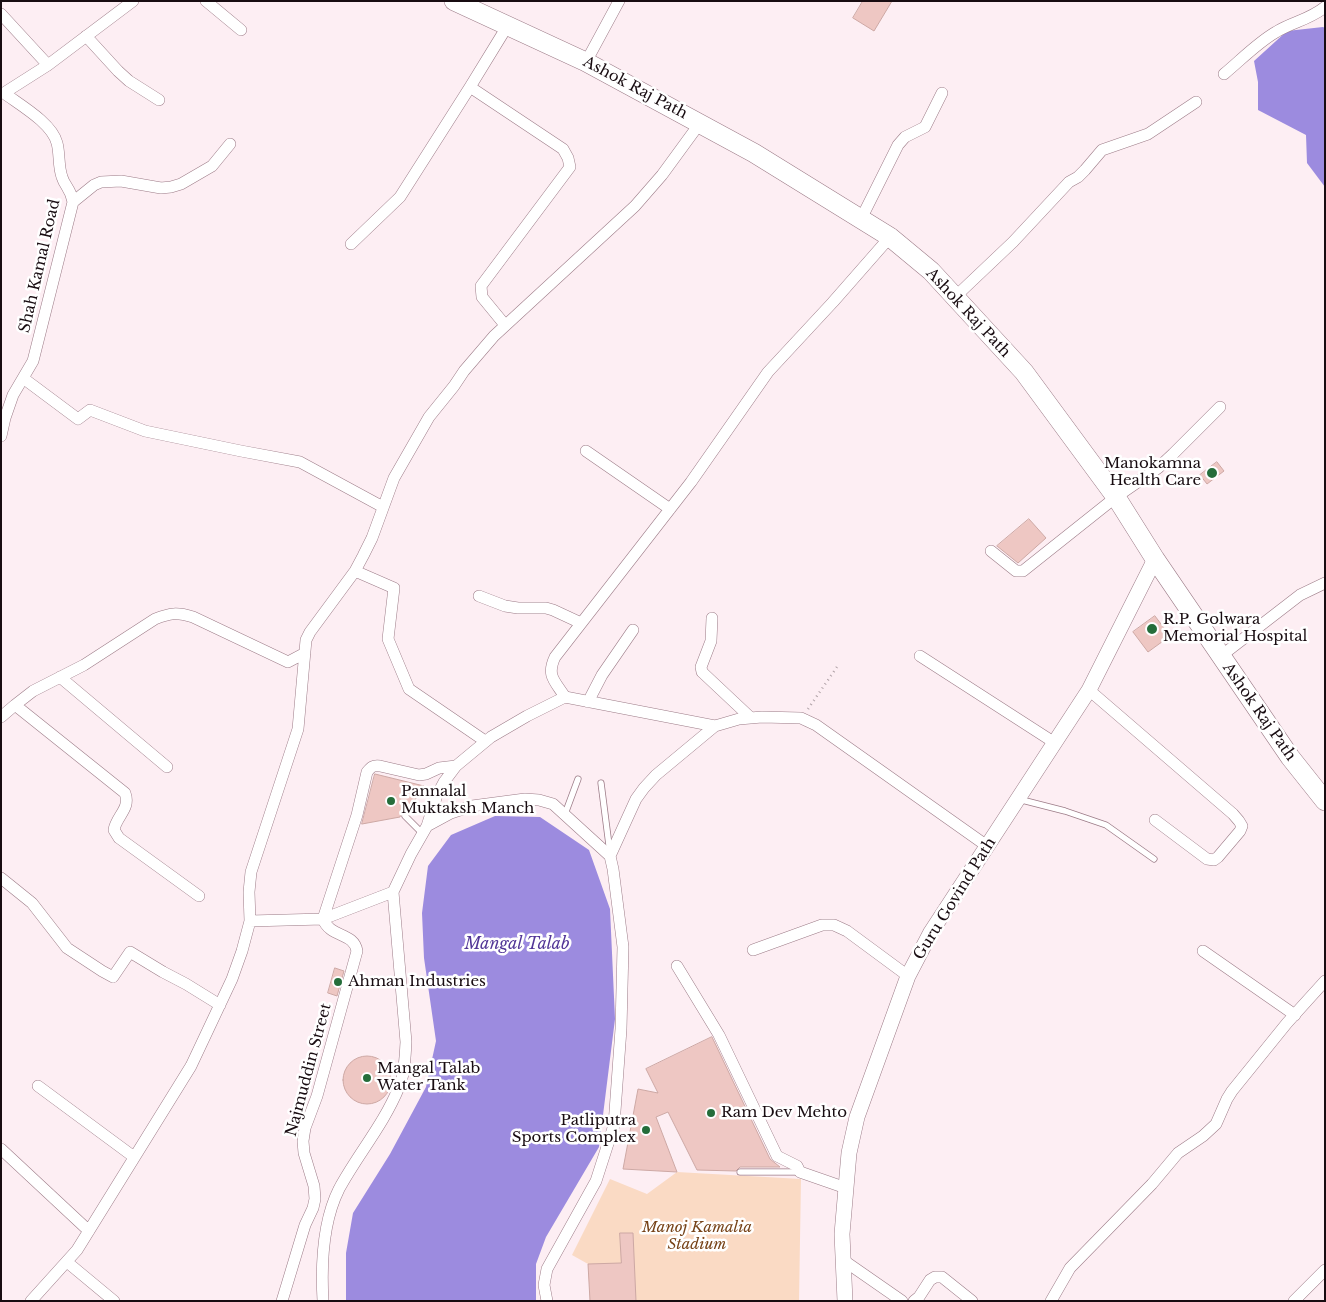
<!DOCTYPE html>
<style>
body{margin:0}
#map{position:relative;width:1326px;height:1302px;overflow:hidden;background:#fdeef3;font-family:"Libre Baskerville",serif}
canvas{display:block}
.frame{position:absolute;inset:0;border:2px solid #180c11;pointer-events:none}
</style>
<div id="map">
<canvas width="1326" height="1302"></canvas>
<div class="frame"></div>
</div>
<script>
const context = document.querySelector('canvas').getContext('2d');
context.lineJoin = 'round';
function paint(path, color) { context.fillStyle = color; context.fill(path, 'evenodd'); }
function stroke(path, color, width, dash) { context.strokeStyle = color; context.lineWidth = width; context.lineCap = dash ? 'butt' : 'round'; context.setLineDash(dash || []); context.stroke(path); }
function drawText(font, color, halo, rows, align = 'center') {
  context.font = font + ' "Libre Baskerville",serif'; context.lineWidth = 5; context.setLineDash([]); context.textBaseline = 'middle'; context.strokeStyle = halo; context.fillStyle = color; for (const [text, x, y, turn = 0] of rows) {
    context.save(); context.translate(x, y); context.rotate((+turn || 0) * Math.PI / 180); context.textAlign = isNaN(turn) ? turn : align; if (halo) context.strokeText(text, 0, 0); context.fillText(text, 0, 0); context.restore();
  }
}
const green = new Path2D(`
 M677,1172L801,1179L799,1301H590L588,1264L572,1255L610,1179L647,1194Z`);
const water = new Path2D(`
 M1323,27L1325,28V187L1307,163L1306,135L1258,110V82L1254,61L1287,31Z
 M495,816L540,817L589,850L610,909L615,1019L599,1147L546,1237L536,1264V1301H346V1253L353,1213L390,1154L426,1087L436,1041L424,958L422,913L428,866L451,835Z`);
const building = new Path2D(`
 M863,1H892L874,31L853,18Z
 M1217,462L1224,471L1207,484L1200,475Z
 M1029,519L1046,538L1018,563L997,546Z
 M1155,616L1170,636L1148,652L1133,632Z
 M375,774L424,786L407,812H402L400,817L362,824Z
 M335,968L344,971L337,996L328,993Z
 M712,1037L770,1159L780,1167H740L736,1171L697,1170L668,1112L656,1117L677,1172L623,1169L638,1089L658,1093L646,1069Z
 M343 1080a24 24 0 1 1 48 0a24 24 0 1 1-48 0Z
 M620,1233H633L636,1301H590L588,1264L621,1263Z`);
const path = new Path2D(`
 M808,709L839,664`);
const service = new Path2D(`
 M601,783L610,853
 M1018,799L1065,811L1106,825L1154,859
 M565,814L578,779
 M405,816L423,834
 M740,1172H800`);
const minor = new Path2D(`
 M206,1L241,30
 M1,14L48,65
 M86,36L118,71L129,81L159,100
 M586,62L619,1
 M1224,74C1241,60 1257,43 1276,32C1292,22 1309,20 1325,7
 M470,87L563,149L568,158L570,167L481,286L482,297L505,325
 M1,93H4L48,65L133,1
 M73,202L94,185L101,182L121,181L161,188L171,187L181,184L212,166L230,144
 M861,219L898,145L905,137L925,127L942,93
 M351,244L400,197L470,87L508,25
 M955,297L1013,242L1069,182L1078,177L1085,170L1102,150L1148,134L1196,102
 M23,378L78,419L90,410L145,431L241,451L300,462L383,507
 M1,436L5,418L13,395L33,361L73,202C71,189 65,187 62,177C58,166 60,154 57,143C52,123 20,105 4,93
 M586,451L670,509
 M991,551L1016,571H1023L1116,497L1158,468L1173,454L1220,407
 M355,571L394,588L388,639L409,689L485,741
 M479,596L505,606L518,608H546L553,610L581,623
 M712,618L711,641L701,667L702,672L751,718
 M920,656L1055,743
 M1221,656L1300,595L1325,583
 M60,677L167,767
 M1089,690L1233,814L1239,821L1242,826L1240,831L1218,857L1214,860L1207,859L1155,820
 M565,697C555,681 546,676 555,657L691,482L768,372L833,302L890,237
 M588,702L602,675L633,630
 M15,705L125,793C131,809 116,816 114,830L119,838L199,896
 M1,717L15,705L33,691L84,665L155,619C170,613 177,612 193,617L288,662L305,653
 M427,826L437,795L444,782L456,766L491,737L527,716L565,697L715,726
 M610,856L636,799L644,788L656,775L715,726L739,719L762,717L801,718L816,725L987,846
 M1,878L32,903L67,948L102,971L113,977L130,952L163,972L186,984L220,1005
 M323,919L357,815L367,772C371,767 373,765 380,766L419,775L426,774L439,768L456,766
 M250,921L323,919L393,892L411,854L427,826L451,813L472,806L525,799L539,800L553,804L610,856L613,869L623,947L621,1029L614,1125L596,1181L547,1269L544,1285L547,1301
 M753,950L822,925H834L847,931L908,976
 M1203,951L1295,1015
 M677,966L719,1035L777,1156L797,1166L800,1172L846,1188
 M38,1086L134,1157
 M1,1149L89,1231
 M843,1260L902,1301
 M67,1262L114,1301
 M31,1301L77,1250L191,1066L232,979L242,951L250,921L249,892L251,872L298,729L306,640L310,632L355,571L363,556L372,538L394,478L429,417L454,386L464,371L494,336L635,206L662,175L700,123
 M282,1301L305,1225L313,1208L315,1199L314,1186L304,1153L303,1141L305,1128L317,1096L357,951C354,932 330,938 323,919
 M323,1301C321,1266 323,1221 339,1189C358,1154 384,1124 399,1087C405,1073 405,1057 406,1042L393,892
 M914,1301L919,1297L930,1280L935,1277H942L972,1301
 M1051,1301L1070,1268L1152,1184L1178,1153L1203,1136L1216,1124L1227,1099L1232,1091L1287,1023L1325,981
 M1294,1301L1325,1270`);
const tertiary = new Path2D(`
 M845,1301L842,1234L849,1153L857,1117L908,976L931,932L1089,690L1155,559`);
const primary = new Path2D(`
 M454,1L586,62L754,153L890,237L931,271L1024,372L1116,497L1155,559L1290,757L1325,801`);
const markers = [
 [1212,473,6,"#256d3a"],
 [1152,629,6,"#256d3a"],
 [391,801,5,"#256d3a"],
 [338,982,5,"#256d3a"],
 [367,1078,5,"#256d3a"],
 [711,1113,5,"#256d3a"],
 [646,1130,5,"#256d3a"]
];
const streetNames = [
 ["Ashok Raj Path",635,88,28],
 ["Shah Kamal Road",40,266,-77],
 ["Ashok Raj Path",968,313,47],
 ["Ashok Raj Path",1259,712,55],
 ["Guru Govind Path",955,899,-58],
 ["Najmuddin Street",309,1070,-75]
];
const poiNames = [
 ["Manokamna",1201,464,"right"],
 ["Health Care",1201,481,"right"],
 ["R.P. Golwara",1163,620],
 ["Memorial Hospital",1163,637],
 ["Pannalal",401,792],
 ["Muktaksh Manch",401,809],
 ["Ahman Industries",348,982],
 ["Mangal Talab",377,1069],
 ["Water Tank",377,1086],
 ["Ram Dev Mehto",721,1113],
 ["Patliputra",636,1121,"right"],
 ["Sports Complex",636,1138,"right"]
];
const parkNames = [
 ["Manoj Kamalia",697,1228],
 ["Stadium",697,1245]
];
const waterNames = [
 ["Mangal Talab",517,944]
];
paint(green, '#fadac4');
paint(water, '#9c8bdf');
paint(building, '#eec7c3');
stroke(building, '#cda8a4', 1);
stroke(service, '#9c7b87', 7);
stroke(minor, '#9c7b87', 12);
stroke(tertiary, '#9c7b87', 16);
stroke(primary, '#9c7b87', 20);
stroke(path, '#afa1a6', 2.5, [1, 4]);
stroke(service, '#fff', 5.5);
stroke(minor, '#fff', 11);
stroke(tertiary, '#fff', 15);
stroke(primary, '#fff', 19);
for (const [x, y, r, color] of markers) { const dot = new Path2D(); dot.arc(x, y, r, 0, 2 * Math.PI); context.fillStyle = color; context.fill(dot); stroke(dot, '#fff', 2); }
drawText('15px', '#180c11', '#fff', streetNames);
drawText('15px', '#180c11', '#fff', poiNames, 'left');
drawText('italic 15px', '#774318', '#fff', parkNames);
drawText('italic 16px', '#523697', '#fff', waterNames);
</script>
